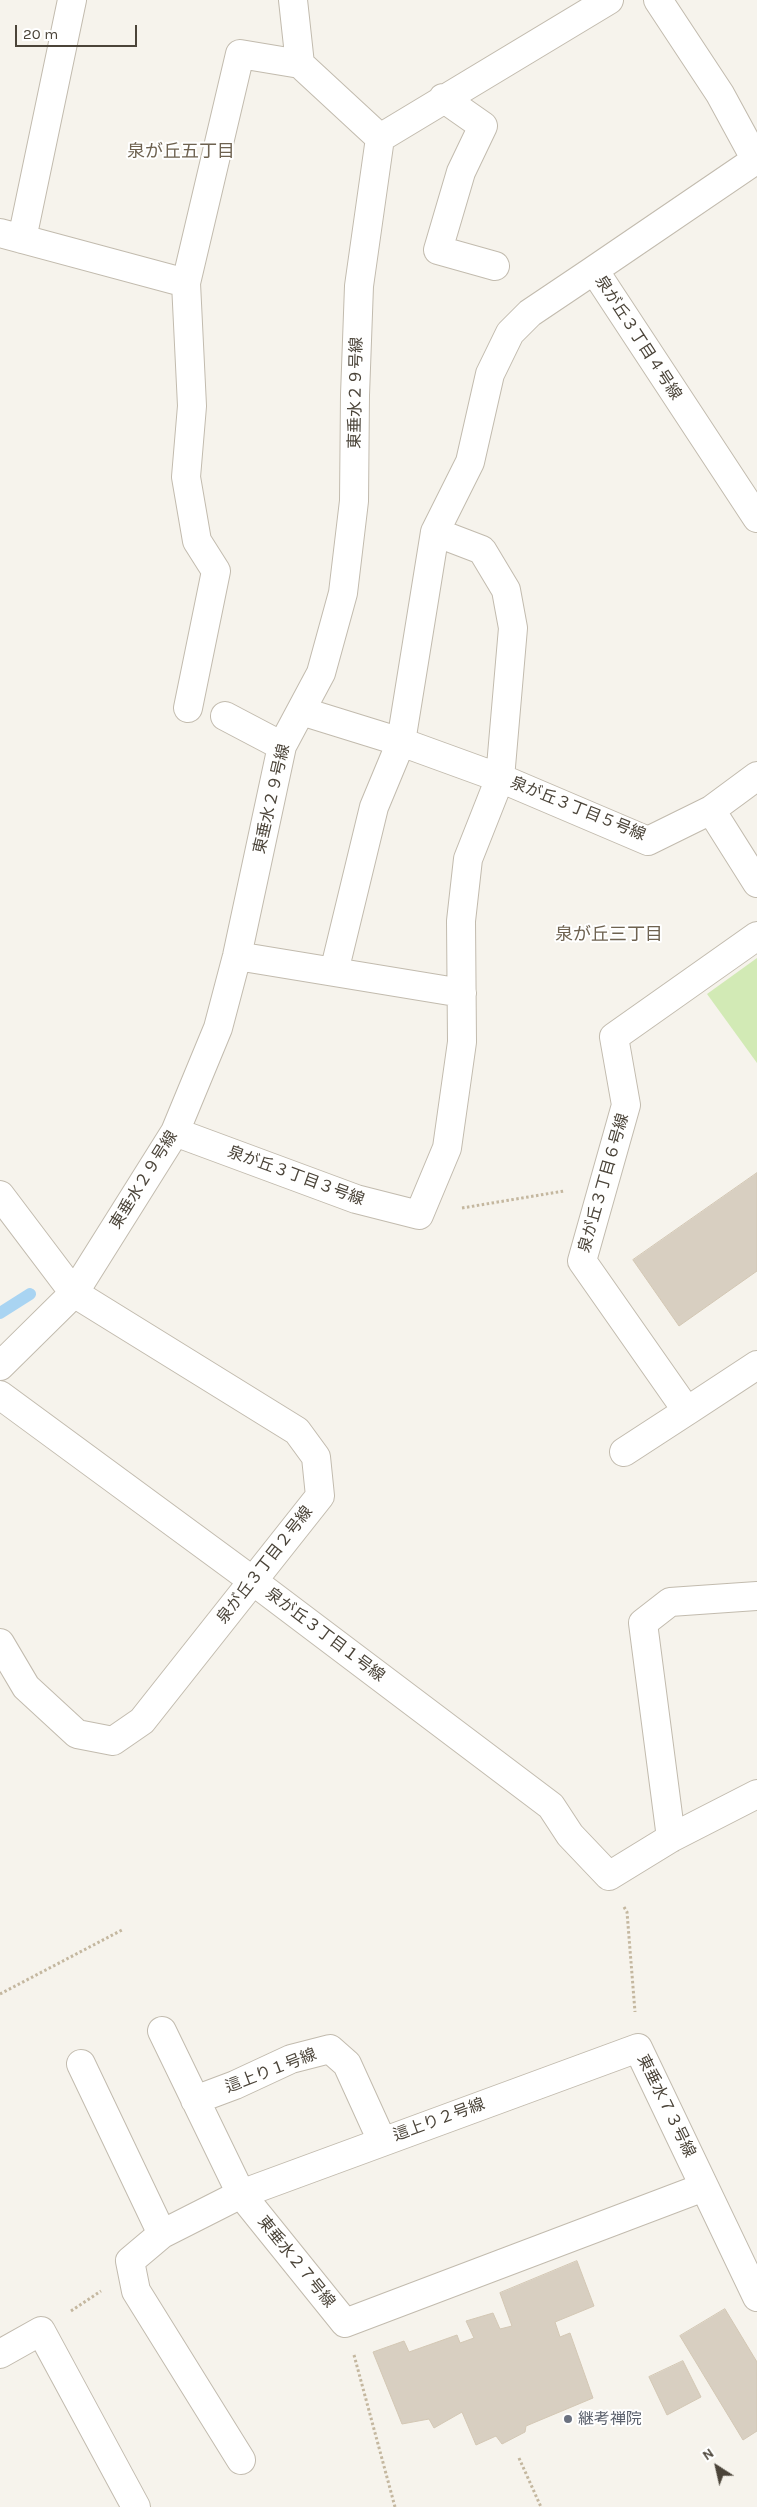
<!DOCTYPE html>
<meta charset="utf-8">
<style>
body{margin:0}
#map{position:relative;width:757px;height:2507px;overflow:hidden;background:#f6f3ec;font-family:Karla,sans-serif}
canvas{display:block}
.north{position:absolute;left:692px;top:2442px;width:50px;height:50px;-webkit-text-stroke:4px #fff;paint-order:stroke;rotate:325deg;font-size:14px;font-weight:700;line-height:20px;text-align:center;color:#4b4439}
.north::after{content:'';display:block;margin:auto;width:18px;height:22px;background:#4b4439;clip-path:polygon(50% 0,100% 100%,50% 72%,0 100%)}
.scale{position:absolute;left:15px;top:25px;width:122px;height:22px;box-sizing:border-box;border:2px solid #4b4439;border-top:0;padding-left:6px;font-size:15px;line-height:18px;white-space:nowrap;color:#4b4439;-webkit-text-stroke:4px #fff;paint-order:stroke}
</style>
<div id="map">
<canvas width="757" height="2507"></canvas>
<div class="north">N</div>
<div class="scale">20 m</div>
</div>
<script>
const context = document.querySelector('canvas').getContext('2d');
context.lineJoin = 'round';
function paint(path, color) { context.fillStyle = color; context.fill(path, 'evenodd'); }
function stroke(path, color, width, dash) { context.strokeStyle = color; context.lineWidth = width; context.lineCap = dash ? 'butt' : 'round'; context.setLineDash(dash || []); context.stroke(path); }
function drawText(font, color, halo, rows, align = 'center') {
  context.font = font + ' Karla,"Noto Sans JP",sans-serif'; context.lineWidth = 4; context.setLineDash([]); context.textBaseline = 'middle'; context.strokeStyle = halo; context.fillStyle = color; for (const [text, x, y, turn = 0] of rows) {
    context.save(); context.translate(x, y); context.rotate((+turn || 0) * Math.PI / 180); context.textAlign = isNaN(turn) ? turn : align; if (halo) context.strokeText(text, 0, 0); context.fillText(text, 0, 0); context.restore();
  }
}
const green = new Path2D(`
 M757,958V1063L707,994Z`);
const stream = new Path2D(`
 M0,1313L30,1294`);
const building = new Path2D(`
 M757,1173V1271L679,1326L633,1260Z
 M577,2261L594,2306L555,2322L560,2337L570,2333L593,2398L526,2426L525,2432L502,2444L496,2436L476,2445L462,2412L434,2428L429,2419L402,2424L373,2352L404,2341L409,2352L457,2335L460,2343L474,2338L466,2321L493,2313L500,2329L512,2326L500,2293Z
 M725,2309L757,2362V2431L743,2440L680,2336Z
 M683,2361L701,2397L667,2415L649,2377Z`);
const path = new Path2D(`
 M462,1208L564,1191
 M624,1907L627,1912L635,2012
 M0,1994L122,1930
 M71,2311L101,2291
 M354,2355L395,2507
 M519,2458L541,2507`);
const minor = new Path2D(`
 M293,0L300,64
 M658,0L720,94L757,162
 M443,98L483,126L461,172L438,250L495,266
 M757,159L594,270L757,518
 M0,233L186,283L240,54L300,64L380,138
 M22,239L72,0
 M186,283L192,406L186,477L197,541L216,571L188,708
 M301,711L401,742L500,778L648,841L711,810
 M225,716L282,746
 M757,776L711,810L757,883
 M757,936L614,1037L626,1105L582,1261L687,1411L757,1365
 M237,956L462,993
 M334,972L374,807L401,742L435,532L470,462L490,374L510,333L530,313L594,270
 M175,1132L356,1199L419,1215L447,1148L462,1042L461,921L468,859L500,778L513,628L506,590L482,550L435,532
 M0,1195L74,1293L297,1431L316,1457L320,1496L142,1721L113,1741L77,1734L26,1687L0,1643
 M0,1366L74,1293L175,1132L218,1028L237,956L282,746L321,673L343,593L354,501L355,395L359,286L380,138L609,0
 M0,1395L253,1581L551,1806L570,1835L609,1876L671,1838L757,1794
 M624,1452L687,1411
 M671,1838L643,1623L670,1602L757,1596
 M162,2031L241,2194L345,2323L704,2187
 M81,2064L162,2234L241,2194L638,2048L757,2297
 M195,2100L235,2085L291,2059L330,2049L347,2064L382,2141
 M162,2234L130,2261L136,2291L241,2460
 M0,2354L41,2331L136,2507`);
const markers = [
 [568,2419,5,"#6b7280"]
];
const streetNames = [
 ["泉が丘３丁目４号線",638,338,57],
 ["東垂水２９号線",356,393,-89],
 ["東垂水２９号線",272,799,-77],
 ["泉が丘３丁目５号線",578,809,22],
 ["泉が丘３丁目３号線",296,1176,20],
 ["東垂水２９号線",144,1180,-58],
 ["泉が丘３丁目６号線",604,1183,-74],
 ["泉が丘３丁目２号線",265,1565,-52],
 ["泉が丘３丁目１号線",325,1635,37],
 ["這上り１号線",271,2071,-21],
 ["東垂水７３号線",666,2106,64],
 ["這上り２号線",439,2120,-20],
 ["東垂水２７号線",296,2262,51]
];
const worshipNames = [
 ["継考禅院",578,2419]
];
const neighbourhoodNames = [
 ["泉が丘五丁目",181,152],
 ["泉が丘三丁目",609,935]
];
paint(green, '#d2eab5');
stroke(stream, '#a9d4f2', 12);
paint(building, '#d8cfc1');
stroke(building, '#d3c7b4', 1);
stroke(minor, '#c2bbae', 30);
stroke(path, '#c4b79f', 3, [2.5, 2.5]);
stroke(minor, '#fff', 28);
for (const [x, y, r, color] of markers) { const dot = new Path2D(); dot.arc(x, y, r, 0, 2 * Math.PI); context.fillStyle = color; context.fill(dot); stroke(dot, '#fff', 2); }
drawText('16px', '#4b4439', '#fff', streetNames);
drawText('16px', '#5b616d', '#fff', worshipNames, 'left');
drawText('18px', '#6e6250', '#fff', neighbourhoodNames);
</script>
